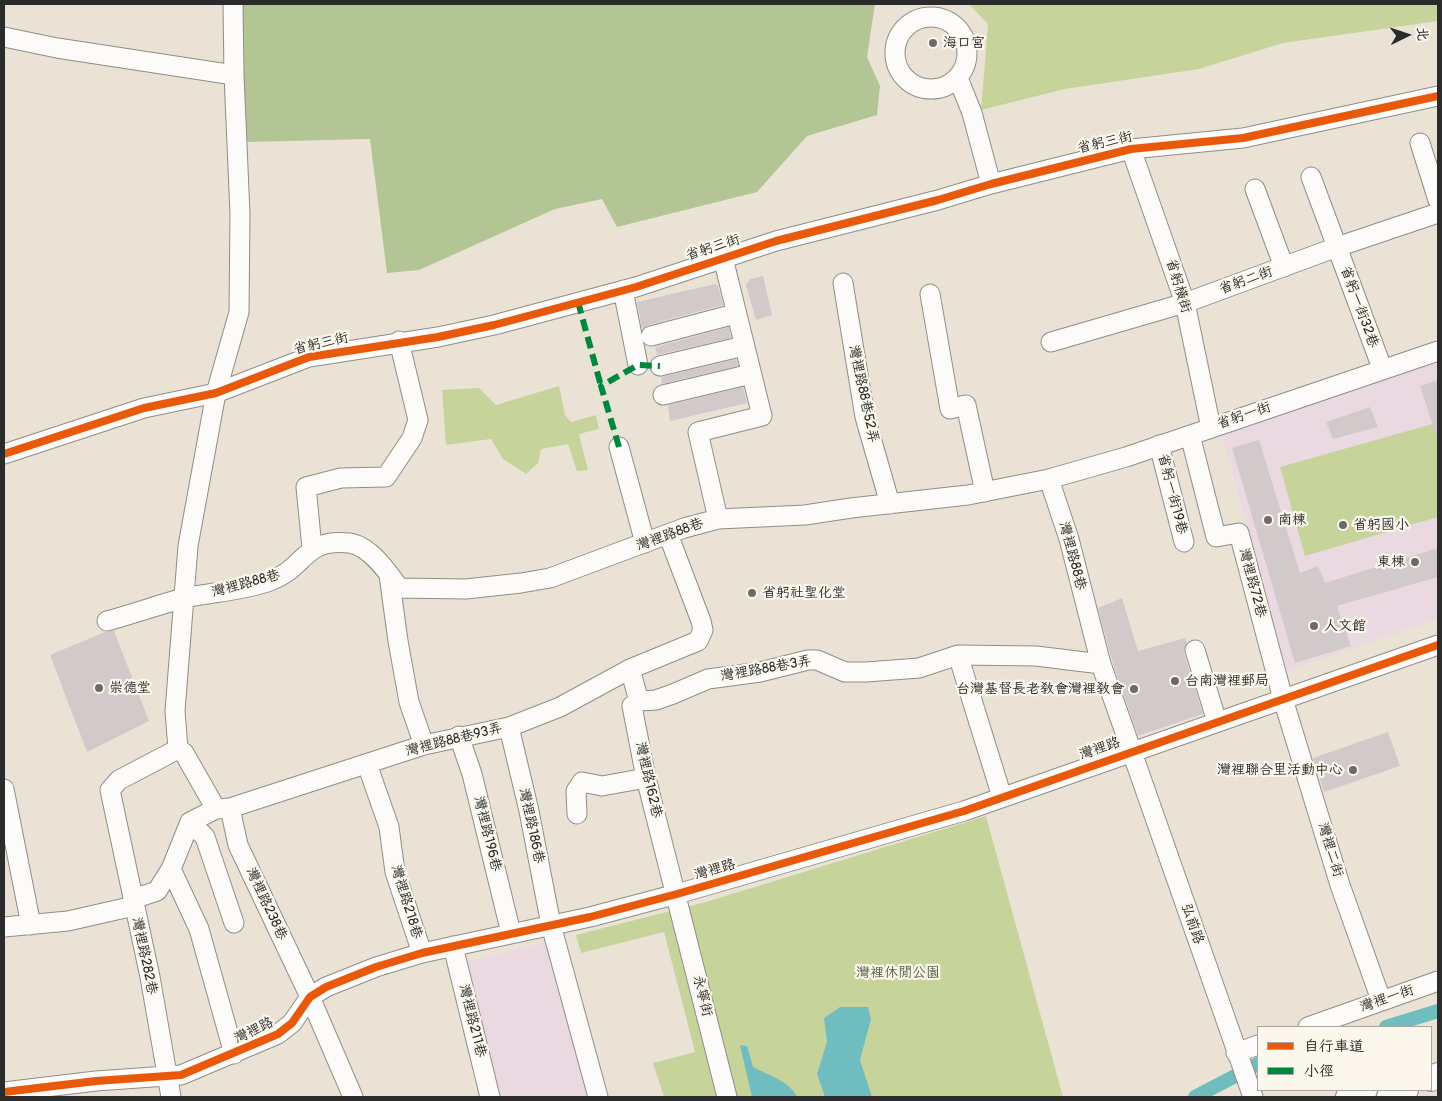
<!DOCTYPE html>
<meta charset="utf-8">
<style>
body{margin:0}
#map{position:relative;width:1442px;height:1101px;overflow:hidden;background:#eae3d5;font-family:Pangolin,"LXGW WenKai TC",sans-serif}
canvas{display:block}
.frame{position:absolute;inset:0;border:5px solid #2b2b2b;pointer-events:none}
.legend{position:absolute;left:1257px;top:1026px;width:175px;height:65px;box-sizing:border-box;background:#fbf7ec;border:1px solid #a8a59f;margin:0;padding:6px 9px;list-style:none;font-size:15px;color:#2b2b2b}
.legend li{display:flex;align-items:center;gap:10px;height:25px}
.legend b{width:25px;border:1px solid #a8a59f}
.north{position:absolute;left:1382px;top:10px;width:50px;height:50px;-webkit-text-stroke:4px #fbf7ec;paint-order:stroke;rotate:86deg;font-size:14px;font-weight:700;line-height:20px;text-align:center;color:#2b2b2b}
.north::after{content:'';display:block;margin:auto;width:18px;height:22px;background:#2b2b2b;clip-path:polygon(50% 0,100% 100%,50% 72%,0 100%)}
</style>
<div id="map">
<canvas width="1442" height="1101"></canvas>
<div class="frame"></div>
<ul class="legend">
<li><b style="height:6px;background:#e8590c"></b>自行車道</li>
<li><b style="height:6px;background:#00873e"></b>小徑</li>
</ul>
<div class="north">北</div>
</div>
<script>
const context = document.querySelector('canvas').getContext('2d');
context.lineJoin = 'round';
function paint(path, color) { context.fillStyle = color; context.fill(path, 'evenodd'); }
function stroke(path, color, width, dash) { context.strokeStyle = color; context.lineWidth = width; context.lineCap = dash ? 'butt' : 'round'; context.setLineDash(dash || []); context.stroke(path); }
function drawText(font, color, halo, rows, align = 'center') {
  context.font = font + ' Pangolin,"LXGW WenKai TC",sans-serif'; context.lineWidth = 4.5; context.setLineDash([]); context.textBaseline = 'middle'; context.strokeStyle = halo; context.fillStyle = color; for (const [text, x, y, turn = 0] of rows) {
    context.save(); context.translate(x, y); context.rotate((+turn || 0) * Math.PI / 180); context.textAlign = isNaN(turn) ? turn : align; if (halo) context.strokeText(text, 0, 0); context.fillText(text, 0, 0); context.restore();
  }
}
const built = new Path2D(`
 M1438,355V619L1287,671L1221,431Z
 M547,941L588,1097H500L464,963Z`);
const green = new Path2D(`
 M969,4H1438V21L1283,43L1199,69L1065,89L981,110L988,24Z
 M559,386L565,415L571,422L596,415L599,429L579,434L588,470L577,471L568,444L541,449L538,463L526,474L503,459L491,439L446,445L442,390L479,388L496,405Z
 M1436,423L1438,433V517L1305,556L1280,467Z
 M986,816L1063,1097H664L653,1063L695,1052L664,932L581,953L576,935L706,902Z`);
const forest = new Path2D(`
 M238,4H875L867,57L880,86L877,115L807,136L757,192L617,227L602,199L555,209L419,270L387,273L370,139L246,142Z`);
const water = new Path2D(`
 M840,1007H868L871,1019L860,1060L872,1097H825L817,1074L827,1042L824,1018Z
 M740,1045L747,1046L753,1067C766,1074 791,1082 797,1097H752Z`);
const canal = new Path2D(`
 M1386,1027L1438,1011
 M1195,1097L1258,1064`);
const building = new Path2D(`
 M763,276L772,315L756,320L746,285L750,279Z
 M715,284L718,286L723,305L648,325L642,329L637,302Z
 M729,327L731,338L657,355L655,347Z
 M736,359L738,366L662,384L661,377Z
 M1438,380V435H1436L1420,386Z
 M743,387L747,403L670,421L668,405Z
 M1370,407L1378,427L1333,439L1326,422Z
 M1259,440L1300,573L1318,566L1325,583L1438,548V577L1337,606L1351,646L1295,663L1232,448Z
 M1122,598L1138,651L1185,638L1187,642L1184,653L1203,714L1138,736L1112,661L1098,608Z
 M114,631L149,721L87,752L50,655L105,632Z
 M1388,732L1400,766L1324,792L1313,758Z`);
const minor = new Path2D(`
 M895 53a36 36 0 1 1 72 0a36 36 0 1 1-72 0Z
 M4,37L57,48L234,75
 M958,78L972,113L991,184
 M1420,143L1438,200
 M1131,149L1185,303L1211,428
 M1311,177L1382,368
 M1255,189L1284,267
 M843,283L865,417L890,504
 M623,290L638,365
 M930,294L950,409L966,405L985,492
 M651,336L735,314
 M1051,342L1185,303L1337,247L1438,213
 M660,366L744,346
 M663,395L751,374
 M1190,435L1216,537L1239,533L1283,699L1340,885L1381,1000
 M1159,445L1184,542
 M619,447L645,543
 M4,454L144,408L216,393L309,357L438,337L494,325L636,287L776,241L938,200L991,184L1131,149L1243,138L1438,96
 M1049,479L1069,539L1101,664L1253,1097
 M718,519L698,432L762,416L723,258
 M312,548L306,487L341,478L386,477L412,438L418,420L399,341
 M389,575L398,641L409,702L424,745
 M107,621C133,614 158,605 184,598C213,592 243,591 270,581C306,568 303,538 349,543C369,545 388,572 399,588L466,589L521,583L550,578L684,528L718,519L805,515L851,508L968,495L1049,479L1126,457L1438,351
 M1195,650L1217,722
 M958,655L1002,797
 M630,669L639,701L632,706L646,778L727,1097
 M639,701L656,700L673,694L708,679L760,672L808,660H817L845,672H866L919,668L958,655L1036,656L1101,664
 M509,727L529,811L551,925L598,1097
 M459,736L472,774L511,933
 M178,749L184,753L216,809
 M367,764L389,827L395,872L422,953
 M4,789L31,925
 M230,808L238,845L310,997L353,1097
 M577,814L576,791L582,782L602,786L646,778
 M190,822L205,837L234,923
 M171,869L199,929L234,1054
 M133,899L157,891L171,869L190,822L216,809L230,808L424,745L509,727L560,707L630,669L698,641L703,630L701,621L668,534
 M4,927L68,921L134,906
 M453,946L490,1097
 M1308,1027L1438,981
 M1236,1053L1258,1045
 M4,1092L96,1081L181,1075L278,1034L292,1023L310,997L326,987L376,967L422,953L590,917L677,894L964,811L1438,645
 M171,1097L150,977L110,790L119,780L178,749L175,711L188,546L216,393L239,312L240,214L234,75L233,4`);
const major = new Path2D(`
 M1431,1079L1438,1075
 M1348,1097L1365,1090
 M1389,1097L1406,1090`);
const quiet = new Path2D(`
 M578,302L601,386
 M619,447L601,386L638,365L660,366`);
const cycleway = new Path2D(`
 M4,454L144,408L216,393L309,357L438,337L494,325L636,287L776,241L938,200L991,184L1131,149L1243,138L1438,96
 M4,1092L96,1081L181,1075L278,1034L292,1023L310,997L326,987L376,967L422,953L590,917L677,894L964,811L1438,645`);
const markers = [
 [933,43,5,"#6e6b66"],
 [1268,520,5,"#6e6b66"],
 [1343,525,5,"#6e6b66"],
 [1415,562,5,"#6e6b66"],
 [752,593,5,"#6e6b66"],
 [1314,626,5,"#6e6b66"],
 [1175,681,5,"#6e6b66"],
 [99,688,5,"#6e6b66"],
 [1134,689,5,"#6e6b66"],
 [1353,770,5,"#6e6b66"]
];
const poiNames = [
 ["海口宮",943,43],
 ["南棟",1278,520],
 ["省躬國小",1353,525],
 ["東棟",1405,562,"right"],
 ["省躬社聖化堂",762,593],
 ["人文館",1324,626],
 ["台南灣裡郵局",1185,681],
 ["崇德堂",109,688],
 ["台灣基督長老教會灣裡教會",1124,689,"right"],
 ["灣裡聯合里活動中心",1343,770,"right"]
];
const streetNames = [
 ["省躬三街",1105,143,-13],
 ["省躬三街",713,248,-18],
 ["省躬二街",1246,281,-20],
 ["省躬橫街",1178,286,73],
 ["省躬一街32巷",1359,307,70],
 ["省躬三街",321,344,-13],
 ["灣裡路88巷52弄",863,394,78],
 ["省躬一街",1244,416,-19],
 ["省躬一街19巷",1172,494,76],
 ["灣裡路88巷",670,535,-20],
 ["灣裡路88巷",1072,556,75],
 ["灣裡路72巷",1252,583,75],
 ["灣裡路88巷",246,584,-15],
 ["灣裡路88巷3弄",766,669,-10],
 ["灣裡路88巷93弄",454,740,-14],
 ["灣裡路",1100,749,-19],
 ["灣裡路162巷",648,780,77],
 ["灣裡路186巷",531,826,78],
 ["灣裡路196巷",487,834,76],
 ["灣裡二街",1330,850,73],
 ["灣裡路",715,870,-16],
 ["灣裡路218巷",406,902,73],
 ["灣裡路238巷",266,904,65],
 ["弘前路",1192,924,71],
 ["灣裡路282巷",144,956,78],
 ["永寧街",702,996,76],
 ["灣裡一街",1387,999,-19],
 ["灣裡路211巷",472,1021,76],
 ["灣裡路",254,1031,-26]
];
const parkNames = [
 ["灣裡休閒公園",898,973]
];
paint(built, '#ebd9e1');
paint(green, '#c6d49c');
paint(forest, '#b3c595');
paint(water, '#70bdc0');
stroke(canal, '#70bdc0', 14);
paint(building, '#d2c9cb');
stroke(minor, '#908d86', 21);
stroke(major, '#908d86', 26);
stroke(minor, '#fcfbf9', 19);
stroke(major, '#fcfbf9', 24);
stroke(quiet, '#00873e', 6, [12, 6]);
stroke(cycleway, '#e8590c', 8);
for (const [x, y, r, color] of markers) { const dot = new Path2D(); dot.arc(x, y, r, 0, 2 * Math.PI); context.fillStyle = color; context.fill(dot); stroke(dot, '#fbf7ec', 2); }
drawText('14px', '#2b2b2b', '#fbf7ec', poiNames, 'left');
drawText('14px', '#2b2b2b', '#fbf7ec', streetNames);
drawText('14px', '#515a3f', '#fbf7ec', parkNames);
</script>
